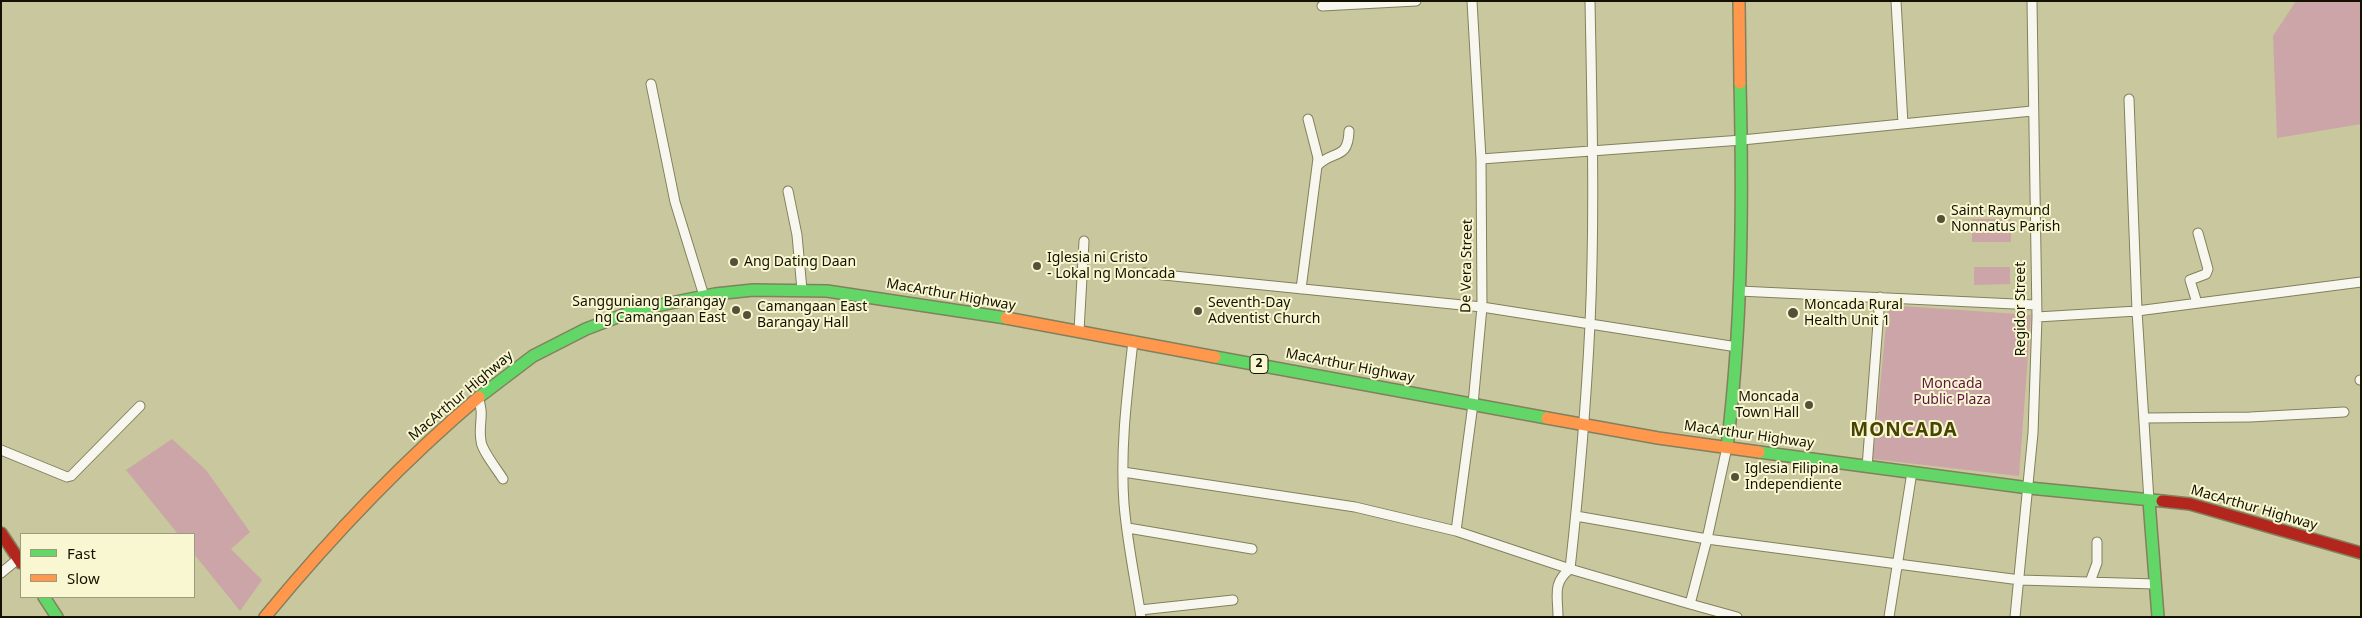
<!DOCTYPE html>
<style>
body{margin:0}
#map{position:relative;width:2362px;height:618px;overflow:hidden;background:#c9c79d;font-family:"Noto Sans",sans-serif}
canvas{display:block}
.frame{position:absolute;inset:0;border:2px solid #131200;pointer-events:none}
.legend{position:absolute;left:20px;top:533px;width:175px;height:65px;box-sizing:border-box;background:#f8f7d1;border:1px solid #9c9b7d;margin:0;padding:6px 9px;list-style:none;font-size:15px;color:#131200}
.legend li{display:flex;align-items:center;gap:10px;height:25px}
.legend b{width:25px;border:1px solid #9c9b7d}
</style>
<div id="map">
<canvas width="2362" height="618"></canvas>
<div class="frame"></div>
<ul class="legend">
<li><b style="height:6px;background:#63d668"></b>Fast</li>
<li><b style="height:6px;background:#ff974d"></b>Slow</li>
</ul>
</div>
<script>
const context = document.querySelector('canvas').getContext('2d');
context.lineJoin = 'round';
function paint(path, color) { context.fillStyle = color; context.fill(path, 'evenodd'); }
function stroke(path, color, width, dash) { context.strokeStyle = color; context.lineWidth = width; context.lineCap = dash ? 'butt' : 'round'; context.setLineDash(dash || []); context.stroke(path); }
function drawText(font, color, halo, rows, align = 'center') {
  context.font = font + ' "Noto Sans",sans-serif'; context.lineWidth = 4; context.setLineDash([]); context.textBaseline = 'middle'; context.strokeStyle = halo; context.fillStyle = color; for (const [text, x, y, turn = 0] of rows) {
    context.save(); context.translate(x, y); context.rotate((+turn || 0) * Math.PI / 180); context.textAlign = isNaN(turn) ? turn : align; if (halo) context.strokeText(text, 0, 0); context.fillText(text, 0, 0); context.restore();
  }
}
const green = new Path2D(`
 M2296,1H2361V124L2277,138L2273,36Z
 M1972,219H2011V242H1972Z
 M1974,267H2010V284L1974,285Z
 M1888,305L2031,315L2019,476L1873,459Z
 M172,439L206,470L250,532L231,549L262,580L240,611L194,554V534H178L126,470Z`);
const street = new Path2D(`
 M1896,1L1903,124
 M1322,6L1416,1
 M651,84L675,202L704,296
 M2129,99L2137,311L2149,501
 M1481,159L1742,140L2032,111
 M1317,166C1333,149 1348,161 1349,131
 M788,191L797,235L802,290
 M1144,273L1482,307L1737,347
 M1301,289L1317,166L1318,158L1308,119
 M1739,291L2036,305
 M2197,303L2190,280L2206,274L2208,269L2198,233
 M2037,317L2137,311L2361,282
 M1079,331L1084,241
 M1133,341C1127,395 1120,449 1124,504C1127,541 1135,579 1141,617
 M2360,380H2361
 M478,398C485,414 478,425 481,441C482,451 497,469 503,479
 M2146,418L2250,417L2344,412
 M1,450L67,477L71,476L140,406
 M1867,467L1880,297
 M1123,472L1355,507L1456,531L1570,569L1690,604L1707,539L1727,447
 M1576,516L1707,539L2020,580L2155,584
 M1128,528L1252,549
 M1456,531L1473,404L1482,307L1481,159L1472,1
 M1,573L18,559
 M2090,582L2097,563V542
 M1690,604L1737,617
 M1140,610L1233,600
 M1558,617C1558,596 1552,583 1570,569C1579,488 1586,406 1590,324C1595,216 1592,109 1590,1
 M1889,617L1912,472
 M2015,617L2033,433L2037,317L2032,1`);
const fast = new Path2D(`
 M1215,357L1547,418
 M479,397L533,356L586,329L636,310L715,294L753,290L827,291L1006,318
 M1727,447C1742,326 1743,205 1740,83
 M1759,452L2029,488L2162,501
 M2149,501L2158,617
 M44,597L57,617`);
const slow = new Path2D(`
 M1739,1L1740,83
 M1006,318L1215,357
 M1547,418L1658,438L1759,452
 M265,617C330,538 401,463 479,397`);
const jam = new Path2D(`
 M2162,501L2190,504L2361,553
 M1,533L21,563`);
const markers = [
 [1941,219,5,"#535137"],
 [734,262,5,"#535137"],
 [1037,266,5,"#535137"],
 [736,310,5,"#535137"],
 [1198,311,5,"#535137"],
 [1793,313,6,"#535137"],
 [747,315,5,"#535137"],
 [1809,405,5,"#535137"],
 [1735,477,5,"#535137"]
];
const shields = [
 [1259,364,18]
];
const shieldNames = [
 ["2",1259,364]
];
const poiNames = [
 ["Saint Raymund",1951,211],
 ["Nonnatus Parish",1951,227],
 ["Iglesia ni Cristo",1047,258],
 ["- Lokal ng Moncada",1047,274],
 ["Ang Dating Daan",744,262],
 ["Sangguniang Barangay",726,302,"right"],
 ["ng Camangaan East",726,318,"right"],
 ["Seventh-Day",1208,303],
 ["Adventist Church",1208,319],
 ["Moncada Rural",1804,305],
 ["Health Unit 1",1804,321],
 ["Camangaan East",757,307],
 ["Barangay Hall",757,323],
 ["Moncada",1799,397,"right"],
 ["Town Hall",1799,413,"right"],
 ["Iglesia Filipina",1745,469],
 ["Independiente",1745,485]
];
const streetNames = [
 ["De Vera Street",1467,266,-89],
 ["MacArthur Highway",951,295,10],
 ["Regidor Street",2021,309,-90],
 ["MacArthur Highway",1350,366,11],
 ["MacArthur Highway",461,396,-40],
 ["MacArthur Highway",1749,435,8],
 ["MacArthur Highway",2254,508,16]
];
const parkNames = [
 ["Moncada",1952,384],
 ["Public Plaza",1952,400]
];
const districtNames = [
 ["MONCADA",1904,431]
];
paint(green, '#cba5a7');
stroke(street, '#82805d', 11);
stroke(fast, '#82805d', 14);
stroke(slow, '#82805d', 14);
stroke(jam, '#82805d', 14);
stroke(street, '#f7f7f0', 9);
stroke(fast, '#63d668', 11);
stroke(slow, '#ff974d', 11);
stroke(jam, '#b3261e', 11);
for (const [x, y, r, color] of markers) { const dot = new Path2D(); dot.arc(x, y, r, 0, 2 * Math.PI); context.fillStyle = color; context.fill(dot); stroke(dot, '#f8f7d1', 2); }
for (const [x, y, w] of shields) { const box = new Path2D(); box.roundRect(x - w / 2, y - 9.5, w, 19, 4); context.fillStyle = '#f8f7d1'; context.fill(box); stroke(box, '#131200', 1); }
drawText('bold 12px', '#131200', null, shieldNames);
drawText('14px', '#131200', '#f8f7d1', poiNames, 'left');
drawText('14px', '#131200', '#f8f7d1', streetNames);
drawText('14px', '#5e1344', '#f8f7d1', parkNames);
context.letterSpacing = '1px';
drawText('bold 19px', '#474301', '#f8f7d1', districtNames);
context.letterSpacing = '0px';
</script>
